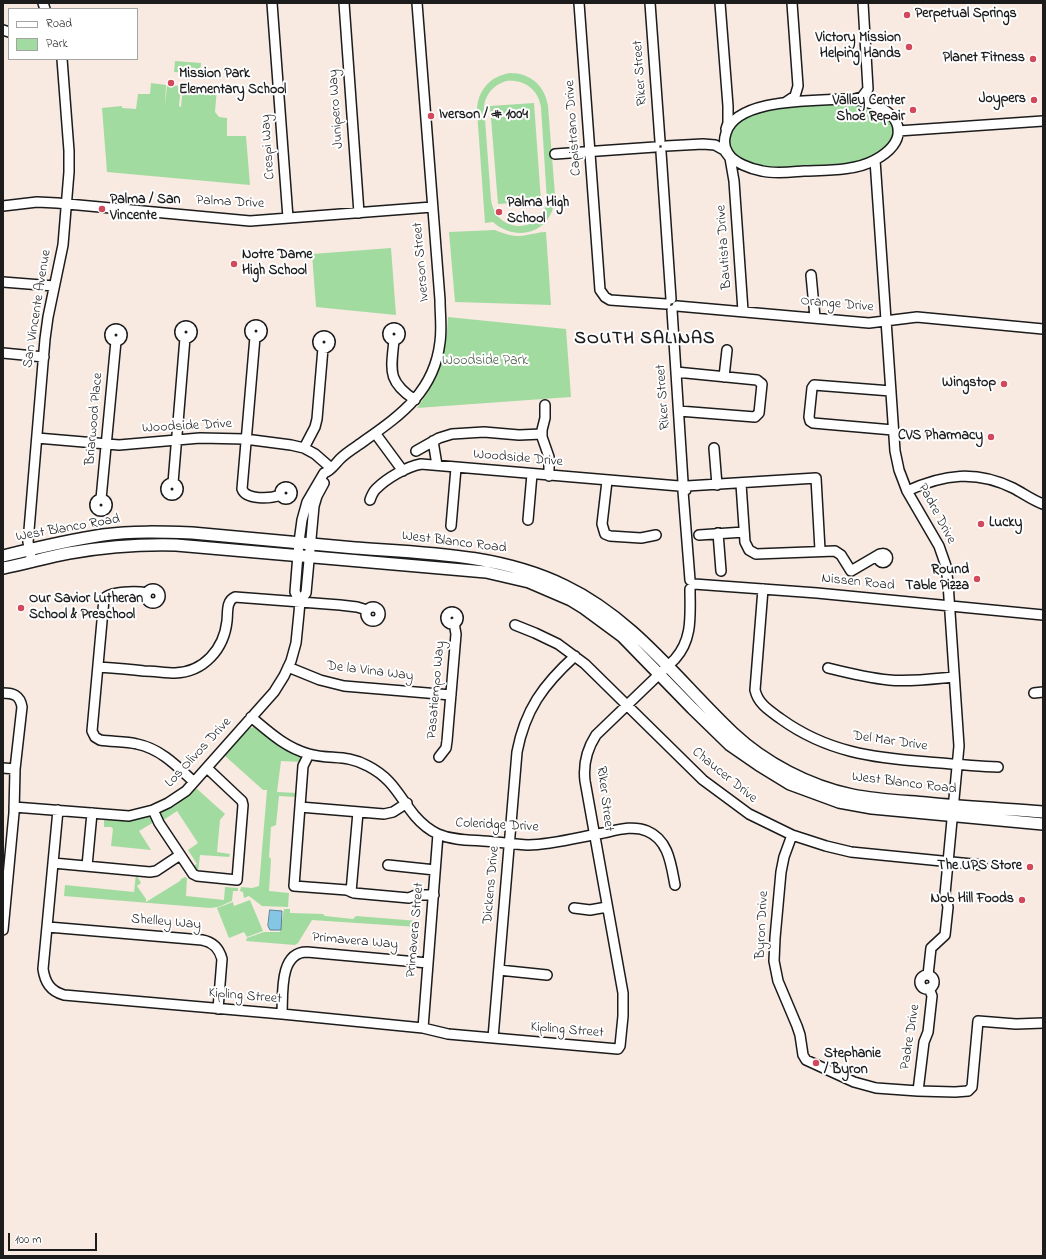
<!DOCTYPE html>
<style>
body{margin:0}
#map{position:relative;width:1046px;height:1259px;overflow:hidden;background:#f8e9e1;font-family:"Indie Flower",sans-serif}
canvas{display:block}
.frame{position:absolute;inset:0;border:4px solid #1c1c1c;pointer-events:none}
.legend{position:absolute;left:8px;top:8px;width:130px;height:52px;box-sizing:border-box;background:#fff;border:1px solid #a4a4a4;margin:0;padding:5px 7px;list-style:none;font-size:12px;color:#1c1c1c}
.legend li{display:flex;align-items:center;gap:8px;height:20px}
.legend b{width:20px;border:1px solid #a4a4a4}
.scale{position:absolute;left:8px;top:1233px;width:89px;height:18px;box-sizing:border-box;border:2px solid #1c1c1c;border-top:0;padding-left:5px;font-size:12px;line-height:14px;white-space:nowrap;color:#1c1c1c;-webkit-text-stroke:3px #fff;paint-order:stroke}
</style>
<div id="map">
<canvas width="1046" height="1259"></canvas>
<div class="frame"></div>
<ul class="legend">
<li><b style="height:5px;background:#fff"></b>Road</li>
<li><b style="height:11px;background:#a2dba0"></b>Park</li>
</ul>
<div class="scale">100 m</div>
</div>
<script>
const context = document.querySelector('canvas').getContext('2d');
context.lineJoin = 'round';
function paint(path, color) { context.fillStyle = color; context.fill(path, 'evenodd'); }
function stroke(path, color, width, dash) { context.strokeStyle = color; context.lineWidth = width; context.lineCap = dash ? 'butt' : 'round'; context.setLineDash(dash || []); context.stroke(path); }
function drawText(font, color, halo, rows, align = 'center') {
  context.font = font + ' "Indie Flower",sans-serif'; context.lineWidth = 4; context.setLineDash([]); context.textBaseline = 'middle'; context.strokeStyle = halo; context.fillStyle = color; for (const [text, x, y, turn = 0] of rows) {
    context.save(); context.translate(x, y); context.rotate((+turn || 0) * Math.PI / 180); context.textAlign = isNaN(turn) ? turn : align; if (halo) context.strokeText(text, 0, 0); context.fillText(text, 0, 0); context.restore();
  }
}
const green = new Path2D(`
 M175,61L201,63L200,74L174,72Z
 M510,73C531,73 545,86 548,106L555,195C555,230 519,245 493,222L485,223L477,111C477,91 490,76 510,73ZM506,81C524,79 538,89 541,107L547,201C541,235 496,234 491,200L484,106C486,93 494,85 506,81Z
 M151,83L166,85L165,106L167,85L181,86L179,106L181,107L183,86L217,88L215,112L219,117L227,118V136H246L250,185L107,172L102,108L122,106V108L136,109L138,94H150Z
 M842,99L888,113L898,137L868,163L770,172L728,154L727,128L755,109Z
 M534,103L541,201L498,204L490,106Z
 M495,230C505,234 516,238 527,235C534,234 539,232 546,232L551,305L455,302L449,232Z
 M391,248L396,315L316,307L312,254Z
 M448,317L566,329L571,397L417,408C440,378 446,355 448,317Z
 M254,727L279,746L303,757L302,762L281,761L277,792L297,793V797L279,796L276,825L271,827L269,857L271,859L269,891L289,893L288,907L262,906L249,896L244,898L243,892L240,891L241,887L252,888L259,886L267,790H263L224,755L250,728Z
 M196,788L225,814L220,820L217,852L230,854L229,857L200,855L198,872H195L192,866L197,864L188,850L198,843L177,811L162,821L158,814L175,806Z
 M152,816L154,822L139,831L151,850L111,846L113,829L111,827H104V820H134Z
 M136,874L141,883L137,886L146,899V902L180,881L181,879L185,877L187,878L186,896L224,900L225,887L238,888V891H233L232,901L218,907L210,908L64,896L65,885L134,892Z
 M250,900L263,931L247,937L244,932L229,938L217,908L233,902L234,906Z
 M284,909H290V913L323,914L325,916L353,919L356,916L418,921L417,927L312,920L298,943L295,945L246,941L247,938L264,932H280Z`);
const water = new Path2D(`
 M270,910L282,911L281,930H270L268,926Z`);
const minor = new Path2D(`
 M43,3L45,9
 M272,3L288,218
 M344,3L359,213
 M579,3L600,290L605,297L610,300L666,304
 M650,3L660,141
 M720,3L728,106V123L726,129
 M3,30L9,32
 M842,99C852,99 862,100 872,104C906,117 907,142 875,160C855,171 827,170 804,171C790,172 776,174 762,171C751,169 734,163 728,153C724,147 724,139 726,133C736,98 813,101 842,99Z
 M854,99L862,97L868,89L863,3
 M786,102L795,96L798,86L792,3
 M898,131L1043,121
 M666,146L703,144L715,145L724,150L730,158L734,181L743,311
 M661,152L671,299
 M555,154L655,147
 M875,160L895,451L899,470L907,491L939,546L946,566L948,583L959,746L945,894L948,907L945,935L931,948L928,975
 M3,206L37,202L57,203L250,221L432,207
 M811,275L815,317
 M3,282L54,286
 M677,306L869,323L917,317L1043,329
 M672,310L683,482
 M250 331a6 6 0 1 1 12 0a6 6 0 1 1-12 0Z
 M180 332a6 6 0 1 1 12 0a6 6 0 1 1-12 0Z
 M388 334a6 6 0 1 1 12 0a6 6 0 1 1-12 0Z
 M110 335a6 6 0 1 1 12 0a6 6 0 1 1-12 0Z
 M318 342a6 6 0 1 1 12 0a6 6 0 1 1-12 0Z
 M255,337L242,489C246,500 270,499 280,495
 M394,340C391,371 387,381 415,400
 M3,353L44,357
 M676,372L757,380L762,384L759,413L755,417L679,411
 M724,377L727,350
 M891,391L814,385L812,388L809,417L810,421L813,423L893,430
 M545,405V418L542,430V437L549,457V476
 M375,433L403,471
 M37,438L119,445L200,438L245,439L291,445L304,448L315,454L331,468
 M433,441L437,465
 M304,448L315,427L317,419L323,348
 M714,448L717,485
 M416,451L439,438L452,434L484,432L519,435L542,434
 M607,481L602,524L605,534L610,536L641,538L656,535
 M166 489a6 6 0 1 1 12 0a6 6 0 1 1-12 0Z
 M173,483L185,338
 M741,484L745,542L749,550L756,554L835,551L841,555L851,571L880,554
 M280 493a6 6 0 1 1 12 0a6 6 0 1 1-12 0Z
 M683,491L686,490L687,486L816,478L820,550
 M683,491L690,580
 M907,491C944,474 976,470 1013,488C1023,493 1032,500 1043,504
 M95 505a6 6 0 1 1 12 0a6 6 0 1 1-12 0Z
 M101,499L116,341
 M370,500C371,497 373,492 376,489C387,478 406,467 421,464L679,486
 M528,520L532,474
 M451,526L456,468
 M718,533L721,571
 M699,535L744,532
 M878.5 558a4.5 4.5 0 1 1 9 0a4.5 4.5 0 1 1-9 0Z
 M32,562L28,542L45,339L48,317L63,245L69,172V151L62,59
 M694,584L817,593L1043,615
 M763,589L755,690C758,704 770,711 781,719C827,752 873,758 928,762C952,764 975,766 998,767
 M146 596a7 7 0 1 1 14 0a7 7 0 1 1-14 0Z
 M147,593C137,591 109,591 104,599L92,731L95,737L100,740C112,742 125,741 137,744C161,749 177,766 194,782
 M300,601L306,593L314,506L317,496L324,483
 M366 614a7 7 0 1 1 14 0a7 7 0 1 1-14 0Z
 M446 618a6 6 0 1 1 12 0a6 6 0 1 1-12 0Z
 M515,625L535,633L558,644L585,664L703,780L749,814L792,835L826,846L851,852L982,865
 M98,667C114,668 129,669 144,671C154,671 165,673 175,673C204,672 224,649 227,621C228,612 226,601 235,597L340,605L357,607L367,610
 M288,667L320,680L344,686L451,695
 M828,668C848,673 868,678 889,680C910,682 932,679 953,677
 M3,693C13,693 20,695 22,707L15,769L14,813L3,930
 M1034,693L1043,692
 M251,717C269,732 286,748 309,754C331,760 346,754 368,766C393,779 398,795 415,816C421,823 429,830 438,834C452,840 468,840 483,841C498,842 513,844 528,845C551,845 580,837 603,833C617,830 633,825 647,831C669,840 671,865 675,885
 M309,754L303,766L294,886L347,890L354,893L409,898L416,895H434
 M439,757L446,748L447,741L456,634L454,623
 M3,768L15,769
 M14,807L129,816L153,810L168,803L186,791L274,692L284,676L291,661L296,643L299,613L300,601L295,592L299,542L302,520L307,502L324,473C331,471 335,464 340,459C345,454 351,450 357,446C396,418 434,395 440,342C442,328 440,314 440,300L417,3
 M300,807L384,814L393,812L407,803
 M58,810L43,969C45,982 50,991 64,995L282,1014L423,1028L448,1034L618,1049L620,1046L623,1016V993L585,781C583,764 587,749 596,735L675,659C693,639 690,615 690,589
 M153,810L159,823L193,874L197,876L237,880L243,805L242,801L207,768
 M792,835L784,857L781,872L775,938L774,961L778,981L797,1026L800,1035L803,1055L806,1060L854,1082L876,1088L918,1091L955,1092L968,1091L972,1087L978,1021L1016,1024L1043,1023
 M53,863L150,872L156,871L180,855
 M388,865L435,870
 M87,866L92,813
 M351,892L358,812
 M574,908L590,910L607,907
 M48,927L202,940C213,942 219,948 222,959L218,1009
 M499,970L547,975
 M920 982a7 7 0 1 1 14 0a7 7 0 1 1-14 0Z
 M282,1014C283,994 279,952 307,952L428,963
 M423,1028L438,834
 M493,1038L517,752C525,710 543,685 575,656
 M918,1091L924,1042L928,1032L932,996L929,988`);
const major = new Path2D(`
 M3,556C36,548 69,540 103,535C132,531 162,532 192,533C246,538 301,543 355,548C426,553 500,554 565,586C634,619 679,682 733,733C765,763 809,786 852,795C876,800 902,801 926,803C965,807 1004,809 1043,812
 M3,568C25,564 47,557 69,553C104,547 139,544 176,545L486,572L529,582L571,600L584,608L622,636L692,708L730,745L759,765L790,784L839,802L872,808L1043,824`);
const markers = [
 [907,15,4,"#d1495b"],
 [909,47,4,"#d1495b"],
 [1033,59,4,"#d1495b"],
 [171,83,4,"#d1495b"],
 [1034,100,4,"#d1495b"],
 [913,110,4,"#d1495b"],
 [431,116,4,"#d1495b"],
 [102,209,4,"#d1495b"],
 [499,212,4,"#d1495b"],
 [234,264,4,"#d1495b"],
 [1004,384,4,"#d1495b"],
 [991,437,4,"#d1495b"],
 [981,524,4,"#d1495b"],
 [977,579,4,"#d1495b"],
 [21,608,4,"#d1495b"],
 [1030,867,4,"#d1495b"],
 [1022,900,4,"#d1495b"],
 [816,1063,4,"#d1495b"]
];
const poiNames = [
 ["Perpetual Springs",915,15],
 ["Victory Mission",901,39,"right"],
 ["Helping Hands",901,55,"right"],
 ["Planet Fitness",1025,59,"right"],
 ["Mission Park",179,75],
 ["Elementary School",179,91],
 ["Joypers",1026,100,"right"],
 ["Valley Center",905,102,"right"],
 ["Shoe Repair",905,118,"right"],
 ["Iverson / # 1004",439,116],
 ["Palma / San",110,201],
 ["Vincente",110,217],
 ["Palma High",507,204],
 ["School",507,220],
 ["Notre Dame",242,256],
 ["High School",242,272],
 ["Wingstop",996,384,"right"],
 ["CVS Pharmacy",983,437,"right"],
 ["Lucky",989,524],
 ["Round",969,571,"right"],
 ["Table Pizza",969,587,"right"],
 ["Our Savior Lutheran",29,600],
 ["School & Preschool",29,616],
 ["The UPS Store",1022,867,"right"],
 ["Nob Hill Foods",1014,900,"right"],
 ["Stephanie",824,1055],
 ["/ Byron",824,1071]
];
const streetNames = [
 ["Riker Street",641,73,-94],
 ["Junipero Way",337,109,-94],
 ["Capistrano Drive",574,128,-94],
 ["Crespi Way",269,147,-94],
 ["Palma Drive",230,203,3],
 ["Bautista Drive",725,247,-94],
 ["Iverson Street",422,262,-95],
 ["Orange Drive",837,305,5],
 ["San Vincente Avenue",38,309,-81],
 ["Riker Street",664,397,-94],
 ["Briarwood Place",95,419,-85],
 ["Woodside Drive",187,427,-3],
 ["Woodside Drive",518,459,5],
 ["Padre Drive",936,514,62],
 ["West Blanco Road",68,529,-10],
 ["West Blanco Road",454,543,7],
 ["Nissen Road",858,583,6],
 ["De la Vina Way",370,672,7],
 ["Pasatiempo Way",437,690,-85],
 ["Del Mar Drive",890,742,8],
 ["Los Olivos Drive",199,753,-47],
 ["Chaucer Drive",724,776,39],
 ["West Blanco Road",904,784,7],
 ["Riker Street",604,799,83],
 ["Coleridge Drive",497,826,3],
 ["Dickens Drive",492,885,-85],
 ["Shelley Way",166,923,5],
 ["Byron Drive",763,925,-87],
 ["Primavera Street",416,930,-85],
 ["Primavera Way",355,942,5],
 ["Kipling Street",245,997,5],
 ["Kipling Street",567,1031,5],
 ["Padre Drive",911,1037,-81]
];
const parkNames = [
 ["Woodside Park",485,362]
];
const districtNames = [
 ["SOUTH SALINAS",645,340]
];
paint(green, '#a2dba0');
paint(water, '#85c6e5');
stroke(water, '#5b8295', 1);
stroke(minor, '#1c1c1c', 12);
stroke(major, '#1c1c1c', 14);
stroke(minor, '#fff', 9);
stroke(major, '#fff', 11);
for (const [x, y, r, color] of markers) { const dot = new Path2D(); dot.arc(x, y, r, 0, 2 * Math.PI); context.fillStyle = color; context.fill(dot); stroke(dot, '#fff', 1.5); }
drawText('bold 14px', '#1c1c1c', '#fff', poiNames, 'left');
drawText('14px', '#1c1c1c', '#fff', streetNames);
drawText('14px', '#4b5f4a', '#fff', parkNames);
context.letterSpacing = '1px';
drawText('bold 18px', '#1c1c1c', '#fff', districtNames);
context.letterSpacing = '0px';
</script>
